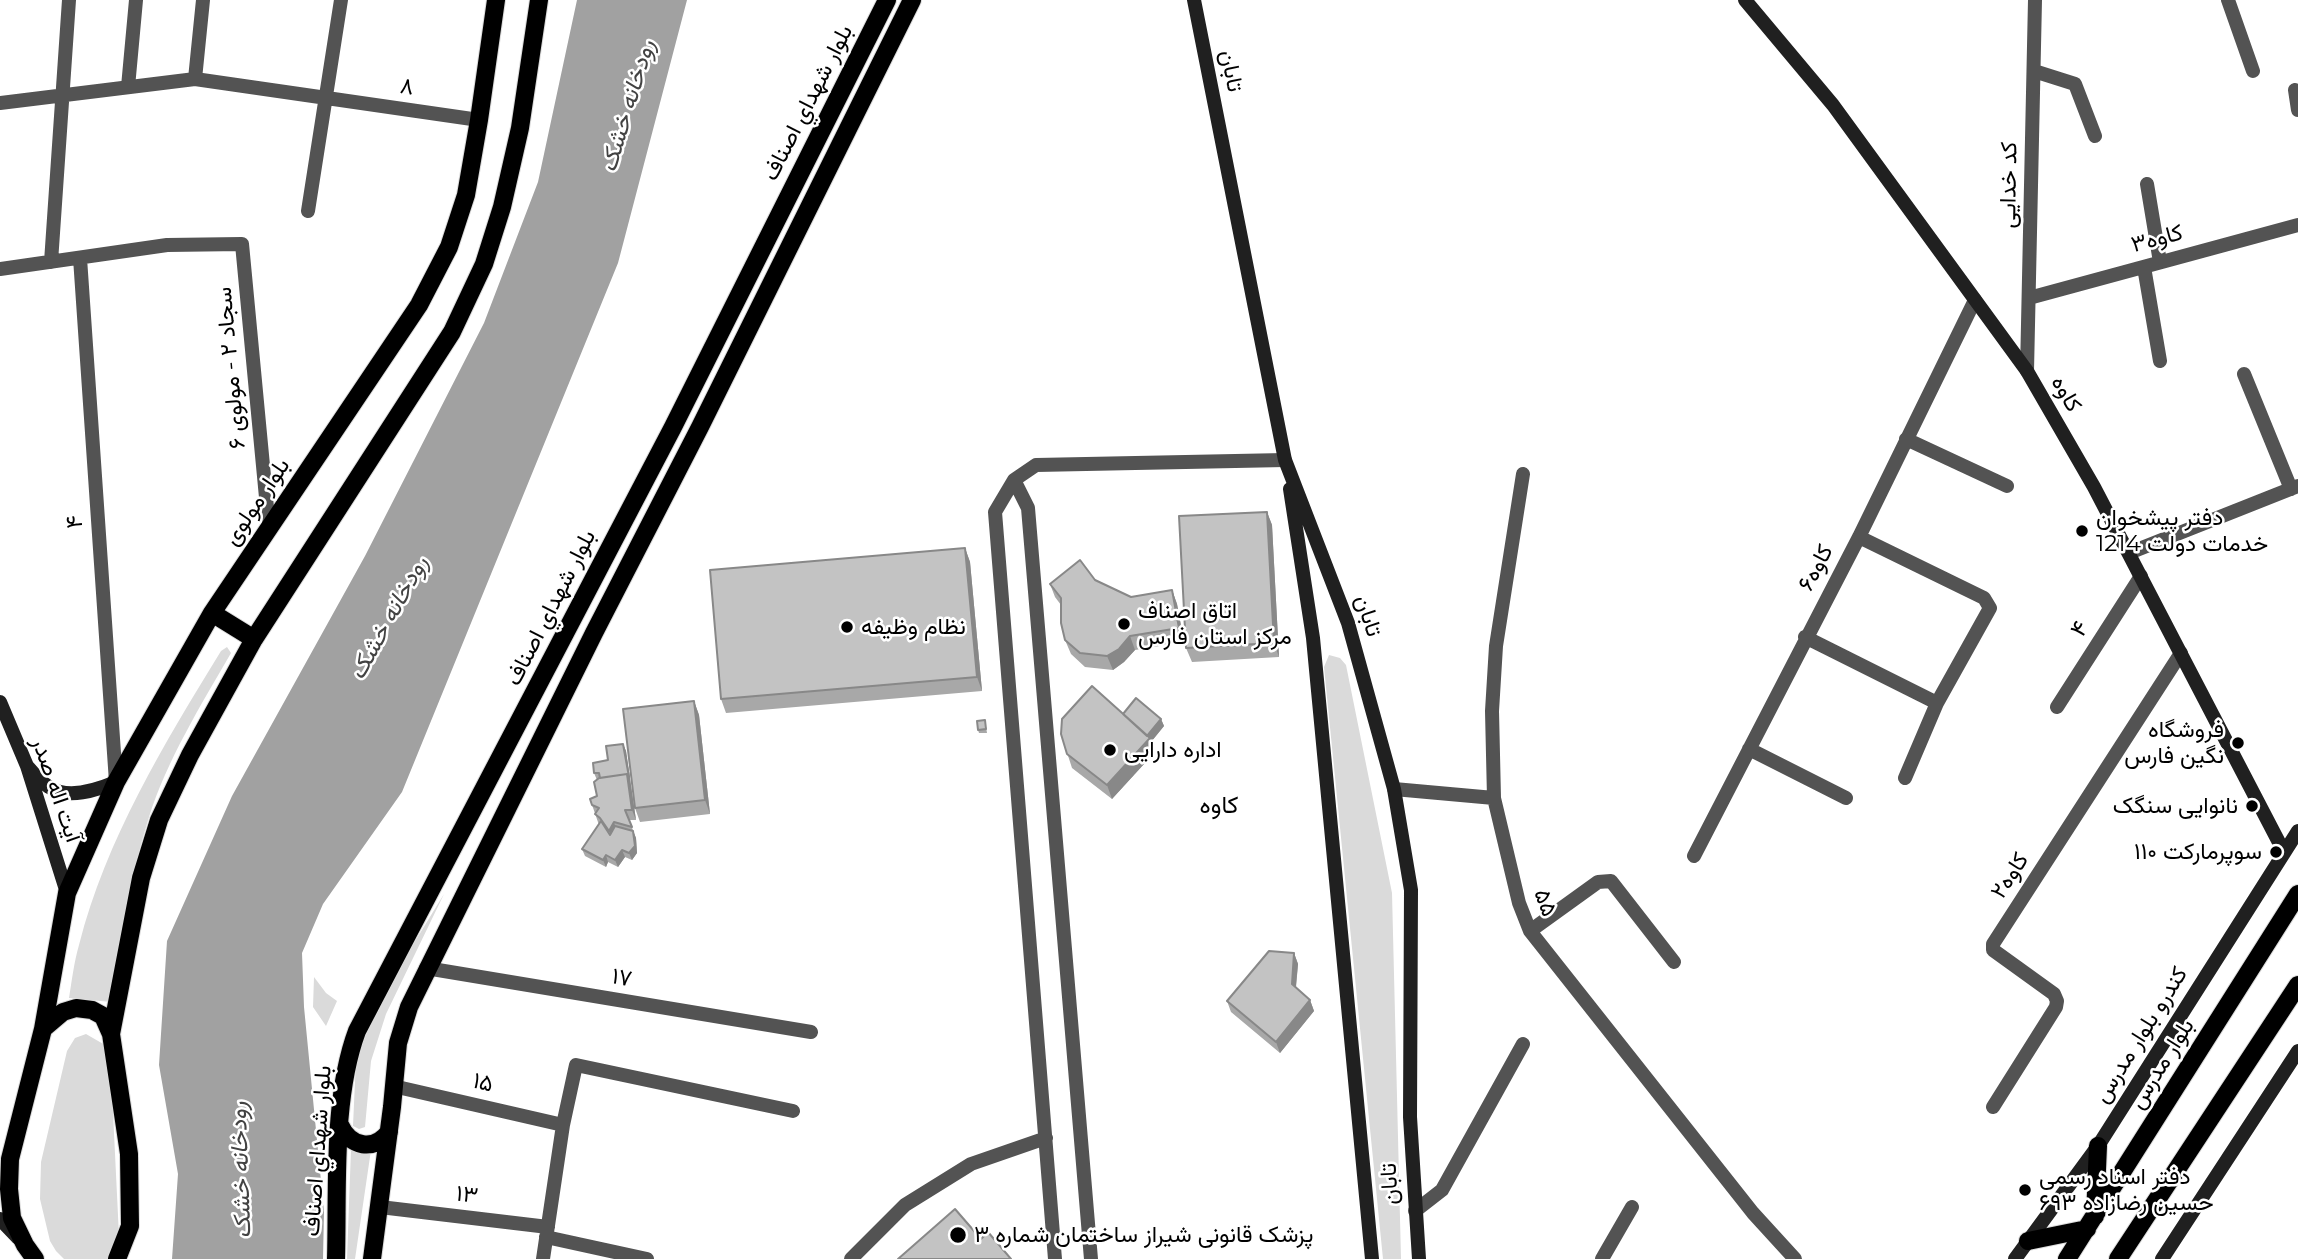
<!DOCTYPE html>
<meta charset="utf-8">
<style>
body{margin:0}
canvas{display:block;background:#fff}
</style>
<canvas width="2298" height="1259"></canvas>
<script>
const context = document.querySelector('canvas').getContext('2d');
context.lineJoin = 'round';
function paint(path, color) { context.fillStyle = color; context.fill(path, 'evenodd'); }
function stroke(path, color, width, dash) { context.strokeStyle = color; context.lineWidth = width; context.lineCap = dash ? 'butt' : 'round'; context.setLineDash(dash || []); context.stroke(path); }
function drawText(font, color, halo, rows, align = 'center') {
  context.font = font + ' Montserrat,Vazirmatn,sans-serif'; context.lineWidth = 5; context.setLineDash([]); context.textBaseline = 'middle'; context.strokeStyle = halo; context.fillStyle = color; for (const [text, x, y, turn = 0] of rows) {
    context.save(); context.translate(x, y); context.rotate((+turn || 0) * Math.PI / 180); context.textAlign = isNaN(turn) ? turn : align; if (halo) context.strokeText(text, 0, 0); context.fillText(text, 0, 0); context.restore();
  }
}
const green = new Path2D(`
 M227,647L231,653C202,703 166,762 149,817C130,877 120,939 111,1002L69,998C72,980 74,962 79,945C106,839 164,744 221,651Z
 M1329,655L1340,658L1346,665L1392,893L1401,1259H1383L1324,667Z
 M444,894L386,1014L371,1061L365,1127L359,1129L353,1126L356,1059L368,1027L387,987Z
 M314,977L326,993L337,1001L326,1026L313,1007Z
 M86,1034L105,1045L112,1092L119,1236L115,1252L108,1259H64L56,1251L50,1241L40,1199L41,1162L67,1051L75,1038Z
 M351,1149L371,1150L355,1259H347Z`);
const water = new Path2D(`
 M577,0H687L618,263L402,792L323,904L302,953L304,1007L324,1212L323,1259H172L178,1174L159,1065L167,941L232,796L365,556L484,323L538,182Z`);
const street = new Path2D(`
 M2228,0L2253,71
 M2034,71L2075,84L2095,136
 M195,79L203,0
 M128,87L136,0
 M2295,90L2298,110
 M0,103L195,79L479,120
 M2147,184L2160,262
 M308,211L341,0
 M80,258L116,782
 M51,262L69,0
 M2144,267L2160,361
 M0,269L167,245L242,244L269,529
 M2029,298L2298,225
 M2027,371L2035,0
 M2244,374L2291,489
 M1906,439L2007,486
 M1523,474L1496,646L1492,711L1494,798L1519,903L1530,931L1753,1213L1795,1259
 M1014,480L1028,508L1091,1259
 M1859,537L1984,598L1990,608L1937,703L1905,778
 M2129,553L2298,486
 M1805,637L1937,703
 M2057,707L2141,576
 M1749,749L1846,798
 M1394,789L1494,798
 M1694,856L1859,537L1975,300
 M1530,931L1598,882L1611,881L1674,962
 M426,968L811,1032
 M393,1086L563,1125
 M1993,1107L2056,1007L2057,1001L2054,994L1993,950V944L2181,653
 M380,1207L548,1227
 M1415,1211L1442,1190L1523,1044
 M546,1237L647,1259
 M543,1259L563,1125L576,1065L793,1111
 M851,1259L905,1205L971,1164L1046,1138
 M1055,1259L995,512L1014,480L1036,465L1285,460
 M1602,1259L1632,1207`);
const secondary = new Path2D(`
 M1194,0L1285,460L1348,623L1394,789L1411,890L1410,1117L1419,1259
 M1745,0L1833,105L2027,371L2094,487L2284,852
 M1290,489L1313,638L1372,1259
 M0,702L27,766L67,893
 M28,767C34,774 41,782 49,787C68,800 97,790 116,782
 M0,1219L18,1238
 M2015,1259L2098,1146L2298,831
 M2162,1259L2298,1051`);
const primary = new Path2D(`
 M212,613L254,639
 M43,1029L67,893L116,782L212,613L419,305L449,247L466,195L479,120L496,0
 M111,1034L141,878L159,820L190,755L254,639L452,332L484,264L502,207L520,128L539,0
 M340,1125C350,1147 374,1152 389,1132
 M2095,1216L2098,1146
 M2028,1241L2087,1229
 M35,1259L25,1245L12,1218L9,1189L10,1159L43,1029L63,1012L76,1008L92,1010L103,1016L111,1034L129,1154L130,1226L117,1259
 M336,1259C338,1188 332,1098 357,1031L673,427L887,0
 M372,1259L392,1107L398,1043L409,1007L594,633L700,427L912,0
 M2067,1259L2298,894
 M2118,1259L2298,985`);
const wall = new Path2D(`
 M1267,512L1272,525L1279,657L1192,662L1186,648Z
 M965,548L970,562L982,691L726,713L721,699Z
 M1095,580L1131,597L1172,590L1177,604L1184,642L1135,650L1124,662L1113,670L1085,667L1071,654L1065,640L1061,605L1055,597L1050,584Z
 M694,701L699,715L710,814L640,822L635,808Z
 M1123,714L1161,719L1164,726L1151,742L1155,752L1112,799L1072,768L1061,734Z
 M985,720L987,733H979L978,730Z
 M623,744L626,751L636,820H629L636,838L637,853L632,860L625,857L618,867L608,862L606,867L585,856L582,849L599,825L590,799L597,796V780L594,773Z
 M1294,953L1298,964L1296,988L1310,1000L1314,1011L1280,1053L1231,1012L1227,1001Z`);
const shadedWall = new Path2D(`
 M1267,512L1272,525L1279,657L1274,643Z
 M965,548L970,562L982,691L977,677Z
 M1172,590L1177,604L1184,642L1179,628Z
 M1130,636L1135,650L1124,662L1113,670L1107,656Z
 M694,701L699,715L710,814L705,800Z
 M1161,719L1164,726L1151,742L1155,752L1112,799L1107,785Z
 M623,744L626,751L636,820L632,810Z
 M614,822L617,833L613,842L609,831Z
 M633,831L636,838L637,853L632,860L629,853Z
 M622,850L625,857L618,867L615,860Z
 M606,855L608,862L606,867L603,860Z
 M1294,953L1298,964L1295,995L1292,984Z
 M1310,1000L1314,1011L1280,1053L1276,1042Z`);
const building = new Path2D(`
 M1267,512L1274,643L1186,648L1179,516Z
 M965,548L977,677L721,699L710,570Z
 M1080,560L1095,580L1131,597L1172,590L1179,628L1130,636L1119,649L1107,656L1080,653L1065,640L1061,623V598L1050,584Z
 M1092,686L1150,738L1107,785L1067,754L1061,734L1062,719Z
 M1136,698L1161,719L1147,736L1123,714Z
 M694,701L705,800L635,808L623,709Z
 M985,720L986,729L978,730L977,721Z
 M623,744L629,777L627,774L600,778L599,773H594L593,763L608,760L606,746Z
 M627,774L632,810H625L632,827L614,822L609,831L600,818L595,814L599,808L592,805L590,799L597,796L594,782L599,778Z
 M601,821L610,835L615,826L633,831L635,846L629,853L622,850L615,860L606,855L603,860L582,849Z
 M1269,951L1294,953L1292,984L1310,1000L1276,1042L1227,1001Z
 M955,1209L981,1239L988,1232L1011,1259H898Z`);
const markers = [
 [2082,531,7,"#000"],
 [1124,624,7,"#000"],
 [847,627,7,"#000"],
 [2238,743,7,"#000"],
 [1110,750,7,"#000"],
 [2252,806,7,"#000"],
 [2276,852,7,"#000"],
 [2025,1190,7,"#000"],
 [958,1235,9,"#000"]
];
const streetNames = [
 ["تابان",1231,71,79],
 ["۸",407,87,8],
 ["بلوار شهداي اصناف",808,103,-63],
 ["کد خدایی",2009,185,-89],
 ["کاوه۳",2157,239,-15],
 ["سجاد ۲ - مولوی ۶",231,368,-95],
 ["کاوه",2066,394,60],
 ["بلوار مولوی",257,502,-56],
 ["۴",75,522,-94],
 ["کاوه۶",1816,568,-62],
 ["بلوار شهداي اصناف",551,608,-63],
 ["تابان",1368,616,72],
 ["۴",2080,629,-58],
 ["آیت اله صدر",56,790,71],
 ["کاوه۲",2010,876,-57],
 ["۵۵",1545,903,70],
 ["۱۷",622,978,9],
 ["کندرو بلوار مدرس",2141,1035,-58],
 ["بلوار مدرس",2162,1064,-58],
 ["۱۵",483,1083,13],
 ["بلوار شهداي اصناف",318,1151,-86],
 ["تابان",1390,1184,-93],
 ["۱۳",467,1195,7]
];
const poiNames = [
 ["دفتر پیشخوان",2096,518],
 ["خدمات دولت 1214",2096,544],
 ["اتاق اصناف",1138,611],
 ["مرکز استان فارس",1138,637],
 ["نظام وظیفه",861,627],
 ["فروشگاه",2224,730,"right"],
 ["نگین فارس",2224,756,"right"],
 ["اداره دارایی",1124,750],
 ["نانوایی سنگک",2238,806,"right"],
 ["سوپرمارکت ۱۱۰",2262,852,"right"],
 ["دفتر اسناد رسمی",2039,1177],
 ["۶۹۳ حسین رضازاده",2039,1203],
 ["پزشک قانونی شیراز ساختمان شماره ٣",974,1235]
];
const waterNames = [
 ["رودخانه خشک",628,106,-73],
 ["رودخانه خشک",389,618,-61],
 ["رودخانه خشک",241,1170,-92]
];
const neighbourhoodNames = [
 ["کاوه",1219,806]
];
paint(green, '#dadada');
paint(water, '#a1a1a1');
stroke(primary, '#dbdbdb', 20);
stroke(street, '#535353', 14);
stroke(secondary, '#202020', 14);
stroke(primary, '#000', 18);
paint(wall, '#a8a8a8');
paint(shadedWall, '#888');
paint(building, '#c3c3c3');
stroke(building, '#888', 2);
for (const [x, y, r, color] of markers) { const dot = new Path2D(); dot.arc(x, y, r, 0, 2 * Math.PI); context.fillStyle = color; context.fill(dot); stroke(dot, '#fff', 2.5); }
drawText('23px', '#000', '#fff', streetNames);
drawText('23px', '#000', '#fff', poiNames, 'left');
drawText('italic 24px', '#424242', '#fff', waterNames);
drawText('24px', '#000', '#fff', neighbourhoodNames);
</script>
